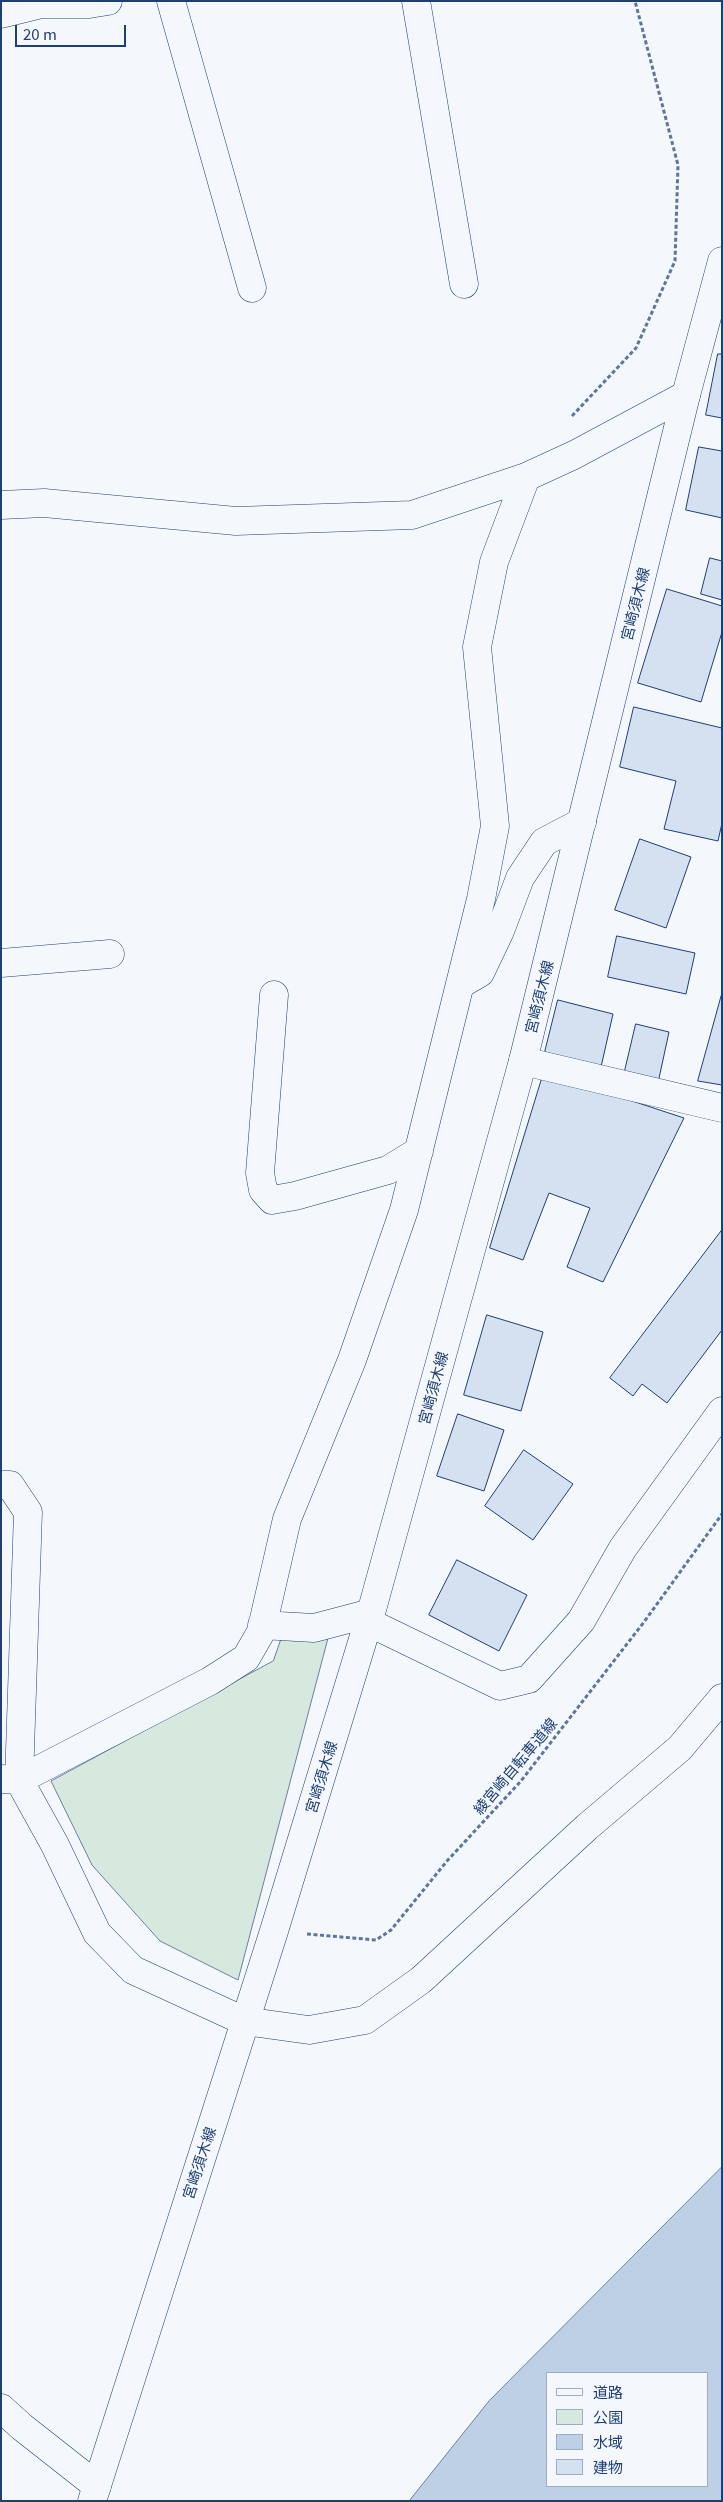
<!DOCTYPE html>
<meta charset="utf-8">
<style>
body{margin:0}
#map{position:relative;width:723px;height:2502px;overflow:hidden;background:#f4f7fb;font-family:Georgia,"Noto Sans JP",serif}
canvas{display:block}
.frame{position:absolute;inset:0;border:2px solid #1d3f73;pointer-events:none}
.legend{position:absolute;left:546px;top:2372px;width:162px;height:115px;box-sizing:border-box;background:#f4f7fb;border:1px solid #9eadc5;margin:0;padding:6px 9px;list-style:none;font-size:15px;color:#1d3f73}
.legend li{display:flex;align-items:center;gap:10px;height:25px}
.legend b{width:25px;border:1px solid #9eadc5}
.scale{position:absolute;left:15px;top:25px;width:111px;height:22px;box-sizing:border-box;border:2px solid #1d3f73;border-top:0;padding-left:6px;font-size:15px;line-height:18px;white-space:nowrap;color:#1d3f73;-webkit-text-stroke:4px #f4f7fb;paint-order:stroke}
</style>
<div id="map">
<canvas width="723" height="2502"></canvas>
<div class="frame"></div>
<ul class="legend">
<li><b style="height:6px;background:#f4f7fb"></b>道路</li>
<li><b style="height:14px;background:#d7e8df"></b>公園</li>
<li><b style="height:14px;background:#bed0e5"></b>水域</li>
<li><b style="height:14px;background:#d5e0f0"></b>建物</li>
</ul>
<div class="scale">20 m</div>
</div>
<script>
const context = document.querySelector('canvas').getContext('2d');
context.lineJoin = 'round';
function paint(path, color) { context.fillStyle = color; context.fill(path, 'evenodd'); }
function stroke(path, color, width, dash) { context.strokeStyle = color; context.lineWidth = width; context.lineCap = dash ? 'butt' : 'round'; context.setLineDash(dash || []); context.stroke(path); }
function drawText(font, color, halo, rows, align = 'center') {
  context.font = font + ' Georgia,"Noto Sans JP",serif'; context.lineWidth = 4; context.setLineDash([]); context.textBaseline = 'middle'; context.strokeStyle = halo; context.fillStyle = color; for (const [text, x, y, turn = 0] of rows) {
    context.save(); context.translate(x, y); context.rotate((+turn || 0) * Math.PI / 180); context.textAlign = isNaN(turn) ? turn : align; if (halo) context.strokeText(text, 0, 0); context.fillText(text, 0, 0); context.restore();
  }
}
const green = new Path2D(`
 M282,1637L328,1638L238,1980L160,1941L92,1865L51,1781L273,1661Z`);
const water = new Path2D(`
 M722,2167V2501H409L489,2401ZM547,2373H707V2486H547Z`);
const building = new Path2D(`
 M718,354H722V418L706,415Z
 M699,447L722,451V518L686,510Z
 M710,558L722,561V600L701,594Z
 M667,589L722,606V632L701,702L638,683Z
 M634,707L722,728V823L718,841L664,829L676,781L620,767Z
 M640,839L691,857L666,928L615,910Z
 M617,936L695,953L686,994L608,977Z
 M722,993V1085L698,1081Z
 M558,1000L613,1014L601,1067L545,1052Z
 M636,1024L669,1032L658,1083L624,1075Z
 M544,1072L684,1118L603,1282L567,1267L590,1208L549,1193L523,1260L490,1248Z
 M722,1230V1330L667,1403L642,1384L633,1396L610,1378Z
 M487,1315L543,1332L521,1411L464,1395Z
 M458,1414L504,1430L484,1491L437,1476Z
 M524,1450L573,1484L533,1540L485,1506Z
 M457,1560L527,1595L499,1651L429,1615Z`);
const path = new Path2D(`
 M572,416L636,348L675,261L678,165L635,1
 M307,1934L376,1940L391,1930L447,1861L521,1781L644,1622L722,1514`);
const minor = new Path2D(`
 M171,1L252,288
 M416,1L464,284
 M1,14L42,4H89L108,1
 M1,505L44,503L236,521L412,515L526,477L574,455L686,395
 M1,963L110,954
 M461,984L480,973L500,931L520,878L544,842L582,822
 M274,995L260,1173L263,1190L272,1200L295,1196L388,1170L419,1151
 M523,1061L722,1108
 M1,1485H10L28,1512L19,1780L55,1845L97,1933L133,1970L244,2021L309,2030L365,2020L421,1980L587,1827L680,1748L722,1698
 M368,1622L500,1686L529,1679L581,1621L623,1548L722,1411
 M262,1625L314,1628L371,1613
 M1,1779L19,1780L210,1681L246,1658L261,1632L287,1519L352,1360L404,1210L481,899L495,826L477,647L494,562L526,477
 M1,2408L22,2427L97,2486`);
const major = new Path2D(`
 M92,2501L274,1931L371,1613L523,1061L686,395L722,261`);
const streetNames = [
 ["宮崎須木線",635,604,-76],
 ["宮崎須木線",539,997,-76],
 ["宮崎須木線",433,1388,-75],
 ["綾宮崎自転車道線",515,1766,-50],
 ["宮崎須木線",321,1777,-73],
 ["宮崎須木線",199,2163,-72]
];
paint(green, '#d7e8df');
stroke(green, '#687fa3', 1);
paint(water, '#bed0e5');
stroke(water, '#687fa3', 1);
paint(building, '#d5e0f0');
stroke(building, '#1d3f73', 1);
stroke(minor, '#1d3f73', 29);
stroke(major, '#1d3f73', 29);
stroke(path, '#5e769c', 3, [4, 2.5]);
stroke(minor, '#f4f7fb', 28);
stroke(major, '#f4f7fb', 28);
drawText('15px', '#1d3f73', '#f4f7fb', streetNames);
</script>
